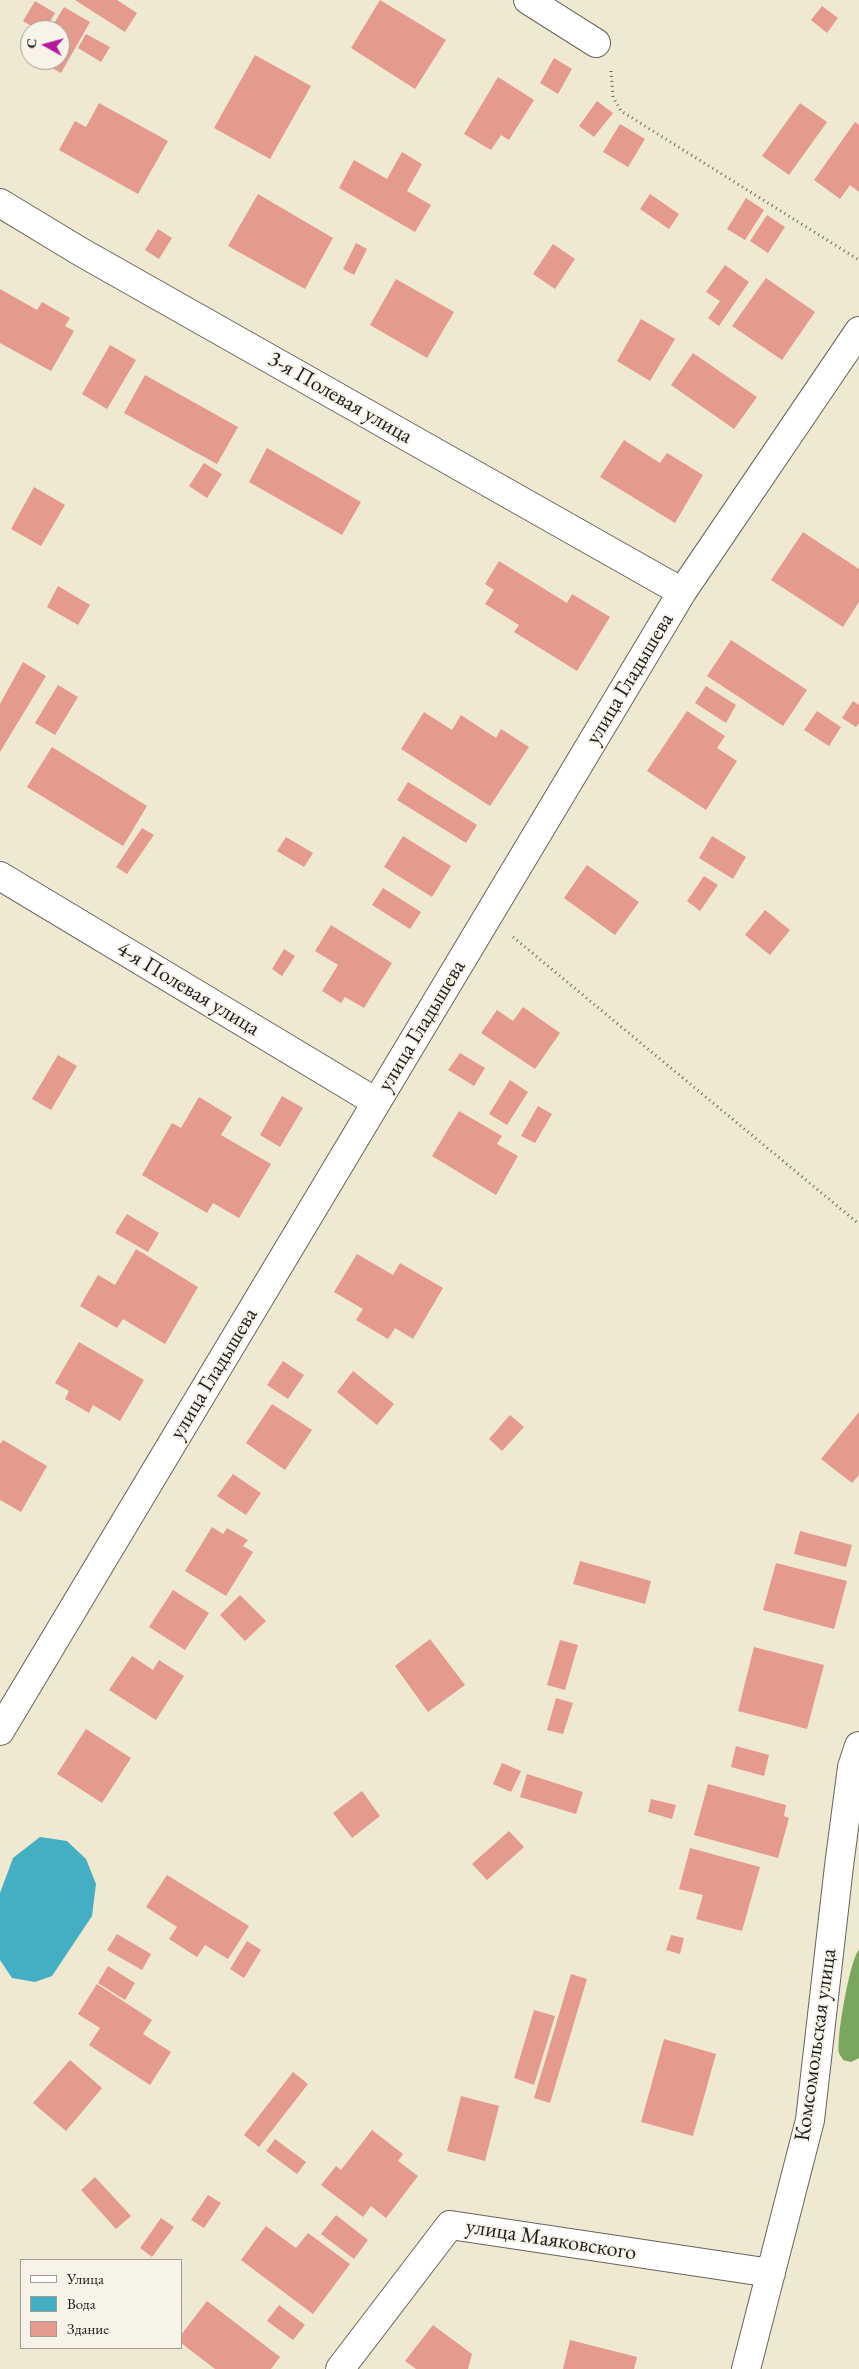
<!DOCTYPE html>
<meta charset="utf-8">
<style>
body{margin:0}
#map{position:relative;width:859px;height:2369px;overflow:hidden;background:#f0e9d2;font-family:"EB Garamond",serif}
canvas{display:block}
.legend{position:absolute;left:20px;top:2259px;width:162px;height:90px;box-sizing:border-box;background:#f7f3e8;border:1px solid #9f9d96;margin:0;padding:6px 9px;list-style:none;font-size:15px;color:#1c1c1c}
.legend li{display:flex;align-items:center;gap:10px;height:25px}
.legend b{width:25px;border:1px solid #9f9d96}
.north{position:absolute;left:20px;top:20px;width:50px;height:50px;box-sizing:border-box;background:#f7f3e8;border:1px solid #9f9d96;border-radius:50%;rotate:277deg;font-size:14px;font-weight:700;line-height:20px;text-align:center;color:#1c1c1c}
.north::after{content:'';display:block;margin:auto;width:18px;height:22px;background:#b5179e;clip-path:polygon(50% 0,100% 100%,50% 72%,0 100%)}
</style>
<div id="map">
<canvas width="859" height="2369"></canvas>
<ul class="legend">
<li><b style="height:6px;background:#fff"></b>Улица</li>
<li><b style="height:14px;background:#44aec2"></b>Вода</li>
<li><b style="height:14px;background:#e49a8c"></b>Здание</li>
</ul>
<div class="north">С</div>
</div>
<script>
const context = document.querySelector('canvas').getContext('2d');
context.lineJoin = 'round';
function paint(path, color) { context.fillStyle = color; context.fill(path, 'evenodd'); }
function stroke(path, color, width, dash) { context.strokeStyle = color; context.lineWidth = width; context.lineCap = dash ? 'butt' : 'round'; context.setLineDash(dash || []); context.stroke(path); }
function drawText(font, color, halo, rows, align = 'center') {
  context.font = font + ' "EB Garamond",serif'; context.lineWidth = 4; context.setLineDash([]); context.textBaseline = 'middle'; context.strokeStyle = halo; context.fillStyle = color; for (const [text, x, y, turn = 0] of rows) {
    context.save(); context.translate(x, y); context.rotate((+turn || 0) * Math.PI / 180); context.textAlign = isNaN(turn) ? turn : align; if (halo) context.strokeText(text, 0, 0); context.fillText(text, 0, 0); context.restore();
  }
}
const forest = new Path2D(`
 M859,1950V2058L851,2062L843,2060C842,2057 840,2056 839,2053C836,2040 850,1958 859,1950Z`);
const water = new Path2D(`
 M40,1837L67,1841L86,1859L96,1884L92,1916L52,1976L35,1982L12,1978L0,1960V1893L13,1858Z`);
const building = new Path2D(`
 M75,0H117L137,13L125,32Z
 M380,0L446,40L415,89L351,48Z
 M35,1L55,13L45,30H38L23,21Z
 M822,6L838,18L827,33L811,20Z
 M64,7L90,22L61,73L38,60H60V30H50Z
 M86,34L110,47L101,62L78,48Z
 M255,55L311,86L270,159L214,128Z
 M554,58L572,69L558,94L540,83Z
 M498,77L534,100L509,140L501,135L491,150L464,134Z
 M597,101L613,113L594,137L579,126Z
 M99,103L168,141L138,194L59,150L75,121L86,127Z
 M800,103L827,122L789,175L762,156Z
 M855,122L859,125V192L850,185L840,199L814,180Z
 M620,124L645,139L628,167L603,152Z
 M402,152L422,164L407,191L431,205L415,232L339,188L354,160L387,179Z
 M258,194L333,238L305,289L228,246Z
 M650,194L679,214L669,229L640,209Z
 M746,198L764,210L745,240L727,229Z
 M767,215L785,227L768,253L750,241Z
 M158,229L172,238L159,259L145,250Z
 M356,243L367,249L354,275L343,269Z
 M553,244L575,259L555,289L533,274Z
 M725,265L749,282L719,326L708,318L720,301L706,292Z
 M766,278L815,312L782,360L732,326Z
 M396,279L454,312L427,358L370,325Z
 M0,289L37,310L42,302L70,318L65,326L74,331L51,371L0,343Z
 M641,319L675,339L650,381L617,361Z
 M110,345L136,360L107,409L82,394Z
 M693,353L757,397L734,429L671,385Z
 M145,375L238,427L217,464L124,413Z
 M624,440L660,463L667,453L703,475L675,523L600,477Z
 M267,448L361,502L342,535L249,482Z
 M204,463L222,474L207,498L189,486Z
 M34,487L65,505L41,546L11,529Z
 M803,532L859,569V602L843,627L771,580Z
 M499,561L567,603L572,594L610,617L577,671L514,632L519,625L485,604L494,590L485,584Z
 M58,586L90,605L78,625L47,607Z
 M731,640L807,690L783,726L707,676Z
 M23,662L46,676L0,752V704Z
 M58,685L78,697L55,735L35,723Z
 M706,686L736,705L726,723L695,703Z
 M853,701L859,705V723L856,727L842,718Z
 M687,711L725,736L717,748L737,761L706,810L647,771Z
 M817,711L841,727L829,746L804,730Z
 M424,712L452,730L461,715L496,738L501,729L529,747L490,806L401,749Z
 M52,747L147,806L123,846L27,787Z
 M408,782L477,825L466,843L397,800Z
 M142,828L154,835L127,874L116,867Z
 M403,836L451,866L432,897L384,867Z
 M712,836L746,857L733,879L699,858Z
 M286,837L313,853L304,867L277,851Z
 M587,865L639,902L615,935L564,898Z
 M704,876L718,885L700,911L687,901Z
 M383,888L421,912L410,929L372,905Z
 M765,910L790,930L770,955L745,935Z
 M331,925L392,963L364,1008L345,997L341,1003L322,991L338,965L315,951Z
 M284,949L295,956L282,976L272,969Z
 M523,1007L560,1033L535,1069L481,1033L497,1010L513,1021Z
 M460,1053L485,1068L474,1086L448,1070Z
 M58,1055L77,1066L51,1110L32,1099Z
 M510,1080L528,1092L507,1125L489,1114Z
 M282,1096L303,1108L280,1147L260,1135Z
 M199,1097L232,1117L221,1135L271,1164L239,1218L213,1203L207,1213L142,1175L172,1123L181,1128Z
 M538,1106L552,1114L535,1143L521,1136Z
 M459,1111L502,1136L497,1144L518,1156L496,1195L432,1156Z
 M127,1214L159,1233L148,1252L115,1233Z
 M136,1249L198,1287L165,1344L123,1319L117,1328L80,1306L98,1275L115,1285Z
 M357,1254L393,1275L400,1263L443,1288L413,1339L395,1328L388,1339L356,1320L363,1309L334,1292Z
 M79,1342L144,1380L120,1421L93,1405L89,1413L65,1399L69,1391L55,1383Z
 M283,1361L304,1375L288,1399L267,1385Z
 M353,1371L394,1404L377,1425L337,1392Z
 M272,1404L312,1430L285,1470L246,1443Z
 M859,1412V1475L852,1483L821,1459Z
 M510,1415L524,1427L502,1451L489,1439Z
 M3,1440L47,1466L21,1512L0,1500V1444Z
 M233,1474L261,1493L246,1515L217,1496Z
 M212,1527L223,1534L227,1528L248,1540L243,1546L253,1552L226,1596L185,1571Z
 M800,1531L852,1545L846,1567L794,1554Z
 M580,1561L651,1581L645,1604L573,1584Z
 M776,1563L847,1581L834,1629L763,1610Z
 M173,1590L209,1613L185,1650L149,1627Z
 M240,1595L266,1621L245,1641L220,1615Z
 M430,1639L465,1685L428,1712L395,1666Z
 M560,1640L578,1645L565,1690L547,1685Z
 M754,1647L824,1665L807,1729L738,1711Z
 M132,1656L153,1670L159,1660L184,1676L156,1720L109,1690Z
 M556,1698L573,1703L563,1734L547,1730Z
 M86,1729L131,1758L102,1803L57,1774Z
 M736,1746L769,1755L764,1776L731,1767Z
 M502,1763L521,1771L511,1792L493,1784Z
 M527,1774L583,1792L576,1814L520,1797Z
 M708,1784L786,1805L784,1816L789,1818L778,1858L694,1835Z
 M362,1791L380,1816L352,1838L333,1813Z
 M651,1799L676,1805L672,1819L648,1812Z
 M509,1831L524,1847L487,1880L472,1864Z
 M690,1848L760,1867L742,1931L696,1919L703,1895L679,1889Z
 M167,1875L249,1926L228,1959L205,1945L197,1957L169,1939L177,1927L146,1907Z
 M117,1934L151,1954L142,1970L107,1950Z
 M671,1935L684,1938L680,1954L666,1950Z
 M247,1941L261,1950L244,1978L230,1969Z
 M108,1966L135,1983L125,2000L98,1983Z
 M571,1974L587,1979L550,2103L534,2098Z
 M97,1984L152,2020L143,2034L171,2052L150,2085L89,2045L100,2028L78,2014Z
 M534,2010L555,2016L534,2085L514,2078Z
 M664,2039L716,2054L693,2136L641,2122Z
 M70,2060L102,2088L66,2131L33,2103Z
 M293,2072L308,2084L259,2147L244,2135Z
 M461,2096L499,2106L485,2161L447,2151Z
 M372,2130L403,2154L398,2161L418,2176L386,2218L371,2206L363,2217L321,2185L336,2166L341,2170Z
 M275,2139L306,2162L297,2174L266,2151Z
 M95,2177L131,2216L116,2229L81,2190Z
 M208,2195L221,2203L204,2228L191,2220Z
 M336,2215L368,2240L354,2259L321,2234Z
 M161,2218L174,2227L152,2257L140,2248Z
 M266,2226L296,2248L308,2233L350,2264L313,2314L241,2260Z
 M207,2301L280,2357L271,2369H215L181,2343V2335Z
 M279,2305L305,2325L293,2340L267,2321Z
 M433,2325L472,2354L468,2369H416L405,2361Z
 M570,2340L637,2357L634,2369H563Z`);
const path = new Path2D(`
 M611,71L613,97L621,111L859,260
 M513,937L859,1224`);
const minor = new Path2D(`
 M528,0L596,43
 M0,203L81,252L682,592
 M0,876L376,1102
 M0,1731L682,592L859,331
 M340,2369L450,2225L771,2273
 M746,2369L810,2120L839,1866L852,1767L859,1746`);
const streetNames = [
 ["3-я Полевая улица",340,398,30],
 ["улица Гладышева",630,679,-59],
 ["4-я Полевая улица",188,989,31],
 ["улица Гладышева",422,1026,-59],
 ["улица Гладышева",214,1374,-59],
 ["Комсомольская улица",816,2045,-82],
 ["улица Маяковского",551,2240,9]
];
paint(forest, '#7ba65f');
paint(water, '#44aec2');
paint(building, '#e49a8c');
stroke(minor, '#66645c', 30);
stroke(path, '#66645c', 3, [1, 4]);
stroke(minor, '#fff', 28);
drawText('22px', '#1c1c1c', '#f7f3e8', streetNames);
</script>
